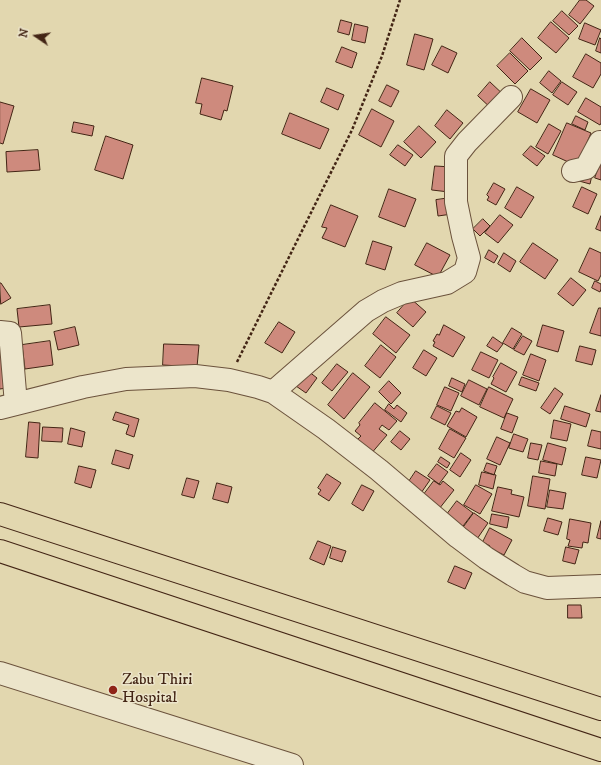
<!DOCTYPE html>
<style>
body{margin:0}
#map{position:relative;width:601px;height:765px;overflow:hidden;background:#e2d7af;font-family:"IM FELL DW Pica",serif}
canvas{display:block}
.north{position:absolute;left:16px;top:16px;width:40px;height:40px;-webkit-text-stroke:3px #ece5cb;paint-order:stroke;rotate:283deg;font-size:11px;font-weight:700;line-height:16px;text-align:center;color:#432515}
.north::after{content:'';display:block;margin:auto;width:14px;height:18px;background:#432515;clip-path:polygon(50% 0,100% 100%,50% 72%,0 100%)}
</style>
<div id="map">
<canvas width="601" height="765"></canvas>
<div class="north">N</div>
</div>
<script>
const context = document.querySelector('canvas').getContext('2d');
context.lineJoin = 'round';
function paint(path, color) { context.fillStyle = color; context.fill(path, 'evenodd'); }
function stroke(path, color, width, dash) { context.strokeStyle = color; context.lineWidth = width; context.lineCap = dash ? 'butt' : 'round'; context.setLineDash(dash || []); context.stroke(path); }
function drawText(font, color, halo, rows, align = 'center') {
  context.font = font + ' "IM FELL DW Pica",serif'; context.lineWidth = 3; context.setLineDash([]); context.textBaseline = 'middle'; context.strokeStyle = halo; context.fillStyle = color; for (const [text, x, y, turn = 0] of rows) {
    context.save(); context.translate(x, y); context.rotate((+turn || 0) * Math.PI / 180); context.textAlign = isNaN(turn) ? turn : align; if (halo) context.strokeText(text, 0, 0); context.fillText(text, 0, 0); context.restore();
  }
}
const building = new Path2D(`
 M580,0H586L594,6L580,24L569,15Z
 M562,11L578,26L569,35L553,21Z
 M341,20L352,23L349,35L338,32Z
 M551,22L569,38L556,53L538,38Z
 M585,23L601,30L595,45L579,39Z
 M355,24L368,27L365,43L352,40Z
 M415,34L433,39L424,70L407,65Z
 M522,38L542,58L530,70L510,51Z
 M600,38L601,39V53L596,51Z
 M442,46L457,53L448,73L432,65Z
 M342,47L357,53L352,68L336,62Z
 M510,53L528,71L515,84L497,66Z
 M586,54L601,63V74L593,88L573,77Z
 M549,71L561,81L552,93L540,83Z
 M202,78L233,86L227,111L224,110L221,120L200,114L202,104L196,103Z
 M490,82L507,98L494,111L478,96Z
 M562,82L577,92L568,105L553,95Z
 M387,85L399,91L391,107L379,101Z
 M327,88L344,95L338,110L321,102Z
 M531,89L550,100L537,123L518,112Z
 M586,98L601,107V123L600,125L578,112Z
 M0,102L14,106L3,144L0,143Z
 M372,109L394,121L381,147L359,135Z
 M447,110L463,123L450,139L435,126Z
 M290,113L329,129L320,149L282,134Z
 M576,116L588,122L585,130L572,124Z
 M74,122L94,126L92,136L72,132Z
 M567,123L591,133L577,166L553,155Z
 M549,124L561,131L548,154L536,147Z
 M419,126L436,142L421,158L404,142Z
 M106,136L133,145L123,179L95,170Z
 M398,145L413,155L405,166L390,155Z
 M531,146L545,156L537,166L523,155Z
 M38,150L40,170L7,172L6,152Z
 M601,161V180L595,178Z
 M435,166L452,167L449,192L432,190Z
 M581,172L592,175L590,184L579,181Z
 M494,183L505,189L496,205L487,200L489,197L487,195Z
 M517,187L534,197L521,218L505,208Z
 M582,187L597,194L588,214L573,207Z
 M389,189L416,199L405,227L379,217Z
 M450,198L452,214L438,216L436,200Z
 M331,205L358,216L345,247L322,238L327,228L322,227Z
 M500,215L513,225L498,243L485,233Z
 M601,216V231L596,229Z
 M483,219L490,226L480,236L473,229Z
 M373,241L392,247L385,270L366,264Z
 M427,243L450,255L438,277L415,265Z
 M533,243L558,260L545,279L520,262Z
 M590,248L601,253V275L598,281L579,272Z
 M489,250L498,256L494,263L485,258Z
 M504,253L516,261L510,272L498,264Z
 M571,278L586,290L573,306L558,294Z
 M595,281L601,284V289L600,292L592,288Z
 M0,283H1L11,298L1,304Z
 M410,298L426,312L413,327L397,313Z
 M50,305L52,324L19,327L17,309Z
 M599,308H601V336L590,333Z
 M386,317L410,335L396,353L373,334Z
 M279,322L295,332L282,353L265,343Z
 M444,325L465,337L453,357L433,346L435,342L433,341L437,334L439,335Z
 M543,325L564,331L558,352L537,346Z
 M75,327L79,345L58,350L54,332Z
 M512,328L522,334L513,349L503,343Z
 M523,336L532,341L524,355L514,350Z
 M493,337L503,344L497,352L487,346Z
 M50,341L53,365L25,369L22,345Z
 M164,344L199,345L197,367L163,365Z
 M381,345L396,357L380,378L365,366Z
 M580,346L596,350L592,365L576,361Z
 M424,350L437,358L426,376L413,368Z
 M481,352L498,360L489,378L472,370Z
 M531,354L546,360L539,381L523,375Z
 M0,357H3L6,388L0,389Z
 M501,363L517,372L506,392L491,384L494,378L493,377Z
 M337,364L348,372L332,391L322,383Z
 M308,371L317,378L306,393L296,386Z
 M353,373L370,387L344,419L328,405Z
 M522,377L539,383L536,391L519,385Z
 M452,378L465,384L462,392L449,386Z
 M469,380L487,389L479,405L461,396Z
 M389,381L401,393L391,404L379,392Z
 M445,387L459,393L451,411L437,405Z
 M489,387L513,399L504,418L480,407Z
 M555,388L563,394L550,414L541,408Z
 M601,395V412L596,411Z
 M375,403L397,421L389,430L382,425L379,429L387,435L370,455L355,442L361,436L355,431L360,425L359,423Z
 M389,404L394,409L397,405L407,413L401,422L385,410Z
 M437,406L451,413L445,425L431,418Z
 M565,406L590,414L586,427L561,419Z
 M462,408L477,417L466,437L447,426L456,411L459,412Z
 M116,412L139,419L134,437L126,434L129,425L113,420Z
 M507,413L518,417L512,433L501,429Z
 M554,420L571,424L567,441L551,438Z
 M29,422L40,423L38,458L26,457Z
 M43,427L63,428L62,442L42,441Z
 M71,428L85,432L82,447L68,444Z
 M450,429L466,438L454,458L439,449Z
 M592,430L601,432V449L588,446Z
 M400,431L410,439L401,450L391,442Z
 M514,434L528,439L523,452L509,448Z
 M497,437L510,443L500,465L487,459Z
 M531,443L542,445L538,460L528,458Z
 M548,443L566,448L562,465L543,460Z
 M116,450L133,455L129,469L112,464Z
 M461,453L471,460L460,477L450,470Z
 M441,457L450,463L447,468L438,462Z
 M586,457L601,460L597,478L582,475Z
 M541,461L557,464L555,476L539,473Z
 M487,463L497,466L494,475L484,471Z
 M437,464L448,472L439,484L428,476Z
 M79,466L96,470L91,488L75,483Z
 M416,471L430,480L421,493L408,483Z
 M482,472L496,475L493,489L479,485Z
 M327,474L341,483L329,501L318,494L321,490L318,488Z
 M533,476L550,479L545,509L528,506Z
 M187,478L199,481L194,498L182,495Z
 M434,481L440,485L443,481L454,490L439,509L422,497Z
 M217,483L232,487L228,503L213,499Z
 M362,485L374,491L363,511L352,504Z
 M476,485L492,494L480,514L464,505Z
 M498,487L512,490L511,494L524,497L519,517L492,511Z
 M550,490L566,493L563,509L547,507Z
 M457,501L473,513L460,530L445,517Z
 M474,513L488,523L477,539L463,528Z
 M492,514L509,517L507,528L490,524Z
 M548,518L562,522L558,535L544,531Z
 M570,519L591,523L588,543L583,542L582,548L568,546L570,540L567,539Z
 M601,521V539L597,538Z
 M490,528L512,540L504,555L489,548L490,546L483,542Z
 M318,541L331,546L324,565L310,559Z
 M333,547L346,551L342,562L330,558Z
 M566,547L579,550L575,564L563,561Z
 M455,566L472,573L465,589L448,582Z
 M568,605H581L582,618H568Z`);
const path = new Path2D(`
 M237,362L352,130L382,56L400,0`);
const minor = new Path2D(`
 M573,171L586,168L600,142H601
 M0,332L10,333L16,404
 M273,392L366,311L383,301L402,293L447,283L465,272L469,258L463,236L456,202V156L467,142L511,97
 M0,408L83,387L126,379L195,376L229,380L258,387L273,392L326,429L379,470L458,537L486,558L513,575L525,582L547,588L601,586
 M0,673L292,765`);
const major = new Path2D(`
 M0,514L601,709
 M0,551L601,750`);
const markers = [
 [113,690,5,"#8f2418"]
];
const poiNames = [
 ["Zabu Thiri",122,681],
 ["Hospital",122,699]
];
paint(building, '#ce8a7d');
stroke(building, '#432515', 1);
stroke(minor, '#6b523c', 24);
stroke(major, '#432515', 24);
stroke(path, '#432515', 2.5, [3, 2]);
stroke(minor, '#ece5cb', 22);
stroke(major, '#e2d7af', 22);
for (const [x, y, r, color] of markers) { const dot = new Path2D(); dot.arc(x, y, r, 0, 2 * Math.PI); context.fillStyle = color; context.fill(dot); stroke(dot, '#ece5cb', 1.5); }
drawText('16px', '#432515', '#ece5cb', poiNames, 'left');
</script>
